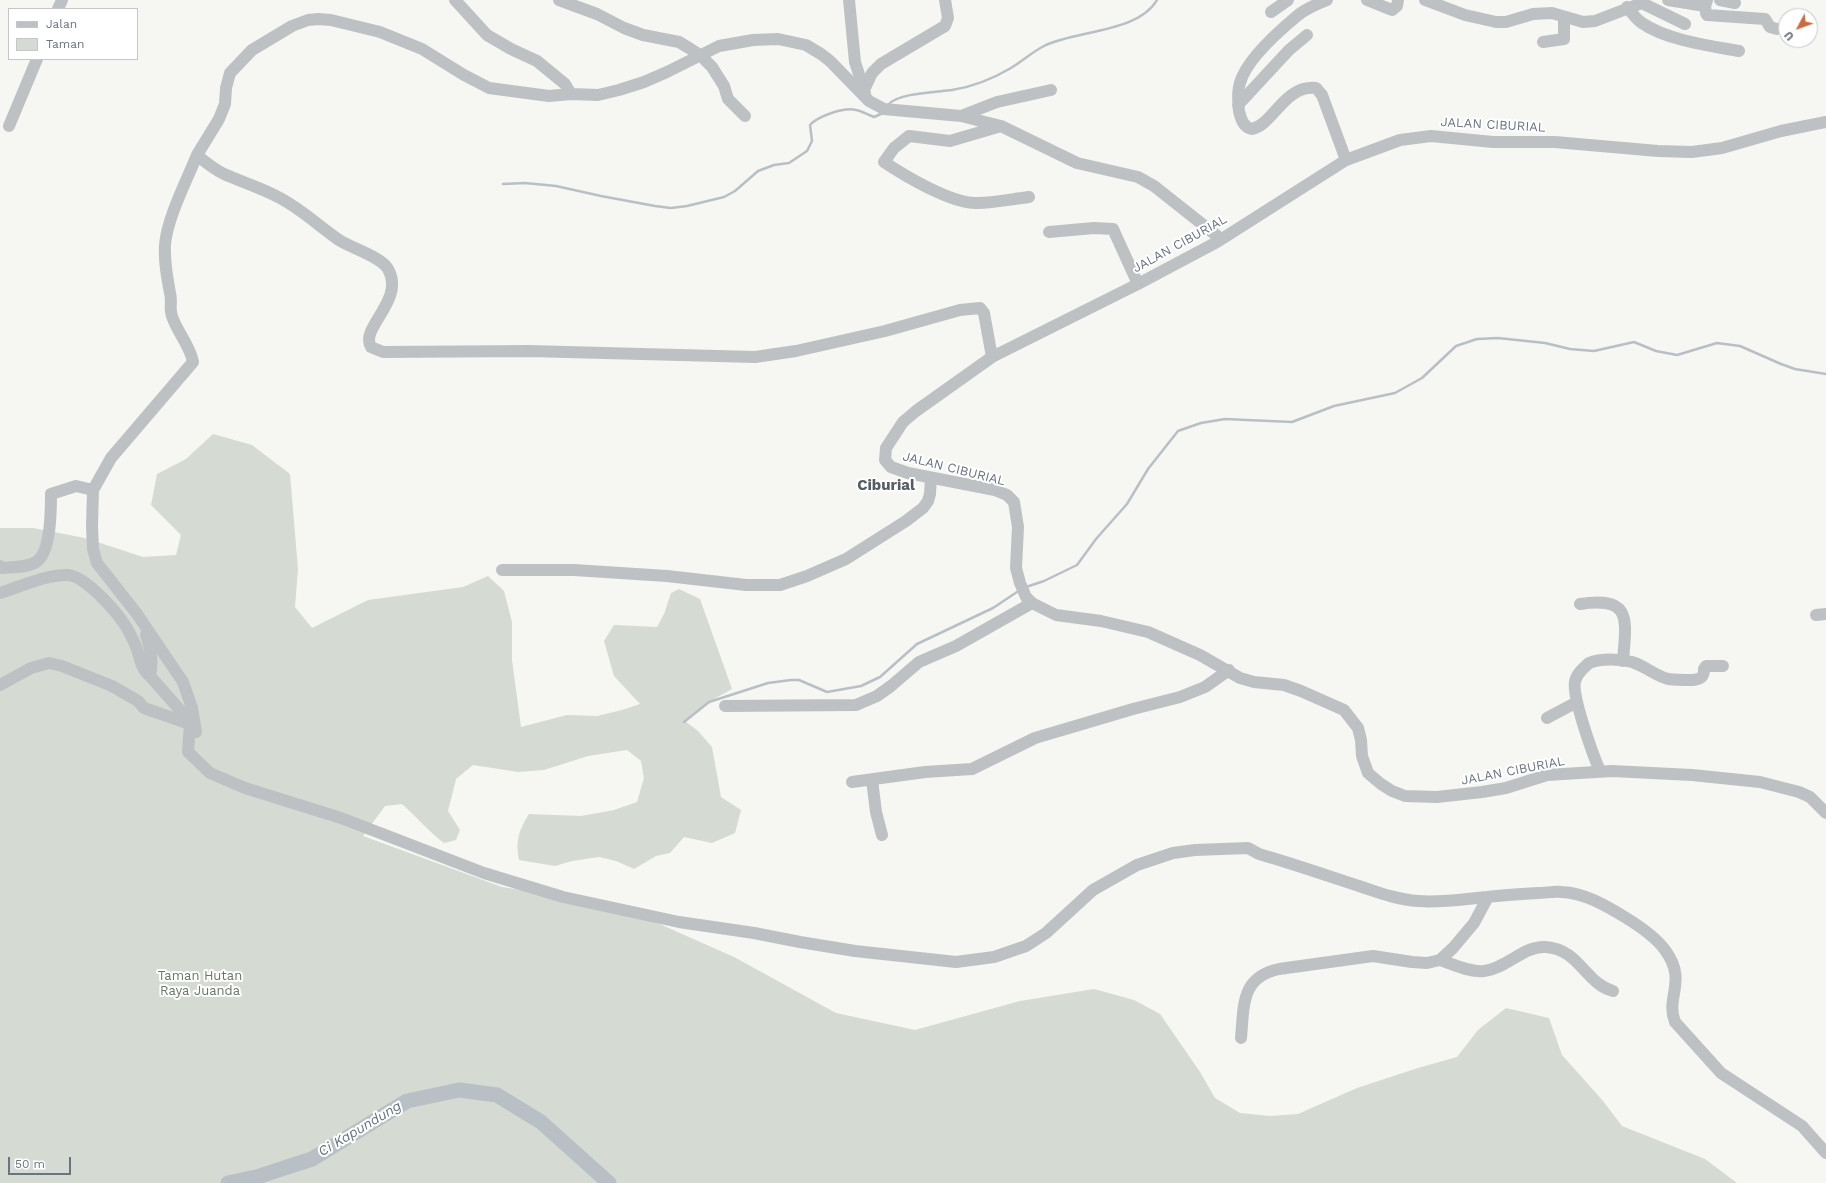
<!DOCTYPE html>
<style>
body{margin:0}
#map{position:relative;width:1826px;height:1183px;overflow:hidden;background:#f6f6f3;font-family:"Work Sans",sans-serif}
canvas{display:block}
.legend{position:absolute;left:8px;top:8px;width:130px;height:52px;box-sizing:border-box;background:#fff;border:1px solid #c3c7cc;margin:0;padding:5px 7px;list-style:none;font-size:12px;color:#697480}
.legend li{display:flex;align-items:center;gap:8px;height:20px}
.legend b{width:20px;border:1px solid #c3c7cc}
.north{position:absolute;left:1778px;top:8px;width:40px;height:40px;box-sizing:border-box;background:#fff;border:1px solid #c3c7cc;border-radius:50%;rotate:229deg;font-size:11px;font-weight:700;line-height:16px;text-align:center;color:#697480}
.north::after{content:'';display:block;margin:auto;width:14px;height:18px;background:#cc6b3d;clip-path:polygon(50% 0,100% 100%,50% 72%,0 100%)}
.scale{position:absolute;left:8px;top:1157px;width:63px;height:18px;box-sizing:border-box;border:2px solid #697480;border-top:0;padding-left:5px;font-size:12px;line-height:14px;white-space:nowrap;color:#697480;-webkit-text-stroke:3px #fff;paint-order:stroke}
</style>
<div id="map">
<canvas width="1826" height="1183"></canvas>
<ul class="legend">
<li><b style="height:5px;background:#bec1c4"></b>Jalan</li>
<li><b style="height:11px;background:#d5dad3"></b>Taman</li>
</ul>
<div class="north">U</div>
<div class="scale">50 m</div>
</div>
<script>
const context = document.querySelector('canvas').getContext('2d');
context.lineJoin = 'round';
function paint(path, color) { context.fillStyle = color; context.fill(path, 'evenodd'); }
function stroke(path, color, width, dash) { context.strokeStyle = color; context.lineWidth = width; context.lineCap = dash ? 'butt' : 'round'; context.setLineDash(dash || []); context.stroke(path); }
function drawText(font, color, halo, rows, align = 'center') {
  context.font = font + ' "Work Sans",sans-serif'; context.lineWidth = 4; context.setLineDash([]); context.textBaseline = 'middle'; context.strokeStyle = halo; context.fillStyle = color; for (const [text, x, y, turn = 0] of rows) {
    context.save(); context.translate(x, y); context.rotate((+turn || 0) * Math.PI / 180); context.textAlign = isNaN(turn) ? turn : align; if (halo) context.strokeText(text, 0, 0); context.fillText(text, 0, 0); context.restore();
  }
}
const green = new Path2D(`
 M213,434L252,445L290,474L298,569L295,607L312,628L368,600L463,587L488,576L504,591L512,622V660L521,727L567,715L597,716L622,710L640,704L614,676L604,641L614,625L657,627L664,614L671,593L679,589L700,599L732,689L707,703L685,721L698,731L712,747L721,797L741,810L735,833L712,843L684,837L670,853L656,856L634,869L616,861L599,857L572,861L555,866L519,860C515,841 519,830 529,814L581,816L614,810L637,802L644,778L641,761L627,750L588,756L544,770L518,772L473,765L456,779L448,811L460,830L456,840L444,843C428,831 417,817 402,804L385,806L363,836L502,887L568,897L637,914L734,957L836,1013L915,1030L1020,1001L1094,989L1134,1000L1160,1014L1200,1072L1215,1098L1240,1113L1270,1116L1298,1114L1357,1088L1418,1068L1457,1057L1478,1030L1506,1008L1549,1018L1562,1055L1603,1101L1622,1126L1705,1159L1737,1183H0V528H33L85,538L143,557L176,555L181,535L151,505L157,474L186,459Z`);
const stream = new Path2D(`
 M888,105C896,93 938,92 952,90C972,87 994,78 1011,68C1023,61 1032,52 1044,46C1076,30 1138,33 1157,0
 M503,184L525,183L556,186L601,196L655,206L671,208L687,206L724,197L735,191L758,171L774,165L789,163L807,151L812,141L810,125C818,116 844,107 856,110C862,111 868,115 874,117L883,113
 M1026,587L1044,581L1077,565L1096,539L1127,504L1148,469L1178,431L1201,423L1225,419L1292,422L1334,406L1395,393L1422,378L1456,346L1477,339L1498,338L1545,343L1570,349L1594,351L1634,342L1656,351L1677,355L1717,343L1740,346L1781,364L1795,369L1826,374
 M684,722L709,702L768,683L791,680H799L827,692L861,686L880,677L917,644L993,608L1020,590`);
const river = new Path2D(`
 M228,1183L260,1176L312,1159L407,1101L459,1090L497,1095L541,1122L609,1183`);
const minor = new Path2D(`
 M455,0L487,35L511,49L537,61L565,84L571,94
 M559,0L597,14L624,28L643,35L679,42L689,48L700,55L712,67L724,86L728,99L745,116
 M849,0L855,62L865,93
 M1327,0C1317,4 1305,9 1297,16C1279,31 1246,60 1240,83C1237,92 1238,102 1239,111C1241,119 1243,127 1252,129C1274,124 1284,85 1316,88L1322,95L1346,160
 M1367,0L1392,10L1397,6L1398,0
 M1425,0L1465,15L1496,22H1506L1533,14L1552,13L1583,22L1595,21L1642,3L1685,24
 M1668,0L1705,6L1707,0
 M1720,0L1735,3
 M1705,6L1706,13L1707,15L1765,19L1770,27L1777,29
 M1627,7C1632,13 1636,19 1642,23C1666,40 1711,46 1739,51
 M58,9L62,0
 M1271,12L1288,0
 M1543,42L1564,39V17
 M864,90L872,73L881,64L945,26L948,18L945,0
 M1238,105L1289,50L1307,35
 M961,116L997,102L1051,90
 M1826,122L1781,131L1722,148L1692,152L1658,151L1555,142H1493L1431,136L1400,140L1346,160L1217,242L1138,284L992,357L916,411L903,422L886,448L885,460L891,467L908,473L995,490L1007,495L1014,502L1018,527L1016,568L1020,583L1026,597L1032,603L1056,615L1101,621L1148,632L1200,655L1240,678L1254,682L1284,685L1301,691L1344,710L1358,728L1361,740L1362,756L1368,773L1381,784L1392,791L1405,796L1437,797L1482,792L1506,788L1547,775L1612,771L1692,775L1760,782L1799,792L1810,797L1826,813
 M9,126L37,59
 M1001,126L950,141L909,136L894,148L884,162C905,176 952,204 977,203C994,203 1012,199 1029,197
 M1049,232L1094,228L1113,229L1138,284
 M992,357L984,313L980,308L960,310L885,331L796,351L755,357L529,351L383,352L371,347C359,328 406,300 388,269C382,257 351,248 339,240C319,226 301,209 280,198C262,188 242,182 224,174C214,169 205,162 197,155L219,119L225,104L226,88L230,73L252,50L292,26L308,20L318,19L331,20L380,32L422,49L464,75L489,88L549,96L571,94L598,95L619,90L644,82L667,72L719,46L753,40L778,39L806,45L821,54L830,61L869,101L884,109L961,116L1001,126L1077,163L1138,177L1154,186L1221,239
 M0,566L2,568C12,567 26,568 36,562C51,553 51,510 51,494L76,486L93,490
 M502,570H574L667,576L746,585H780L807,576L846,559L906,521L923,508L928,501L930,494L931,478
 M0,593C19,587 48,574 68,575C85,576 116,611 125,625C129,631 132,638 135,644C140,655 140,669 150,676
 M1580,604C1633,596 1626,620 1623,661
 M1816,615L1826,614
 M146,635C151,650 153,661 150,676L187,718L190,724
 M0,685L31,668L49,663L62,666L112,686L138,701L144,708L190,724L188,752L210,773L245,788L341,818L484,873L563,897L679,922L754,933L800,942L855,951L956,962L994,957L1026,946L1046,933L1093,890L1137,865L1173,853L1195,850L1248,848L1259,854C1294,864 1328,876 1362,887C1380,893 1399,900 1418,901C1441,903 1464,899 1487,897C1504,895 1521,894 1538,893C1546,893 1554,891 1562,892C1584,893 1605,905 1623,916C1638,925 1655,936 1665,950C1688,981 1665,997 1675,1022L1721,1073L1802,1126L1826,1153
 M725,706L856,705L877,696L891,686L919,662L956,646L1032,603
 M1547,718L1577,702
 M196,732L192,708L183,682L137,614L97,563L93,549L92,526L93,490L111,458L193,362C190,344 173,327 171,312C170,306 172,299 170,293C167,277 164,262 165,245C167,218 187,180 197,155
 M1600,771C1593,755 1572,697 1575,682C1576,674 1584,668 1589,663C1601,658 1620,659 1632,662C1645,666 1656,676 1668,679C1676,680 1685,680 1693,680C1701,679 1704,677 1704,669L1706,666H1723
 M872,780L876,812L882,835
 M852,782L925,772L972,769L1035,738L1133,709L1180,697L1205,687L1229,670
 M1440,960C1453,964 1470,973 1484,971C1506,969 1524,945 1546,947C1579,949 1586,984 1613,991
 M1241,1038C1244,1005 1241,977 1279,969L1373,956L1412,962L1427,963L1440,960L1453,948L1474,923L1488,897`);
const streetNames = [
 ["JALAN CIBURIAL",1493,125,3],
 ["JALAN CIBURIAL",1180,244,-29],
 ["JALAN CIBURIAL",954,469,14],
 ["JALAN CIBURIAL",1513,771,-11]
];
const parkNames = [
 ["Taman Hutan",200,976],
 ["Raya Juanda",200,991]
];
const waterNames = [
 ["Ci Kapundung",360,1129,-31]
];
const quarterNames = [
 ["Ciburial",886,486]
];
paint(green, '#d5dad3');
stroke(stream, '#b8c0c5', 2.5);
stroke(river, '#b8c0c5', 15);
stroke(minor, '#bec1c4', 12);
drawText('13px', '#697480', '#fff', streetNames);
drawText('13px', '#697867', '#fff', parkNames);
drawText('italic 14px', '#65747c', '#fff', waterNames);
drawText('bold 15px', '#565d66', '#fff', quarterNames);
</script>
